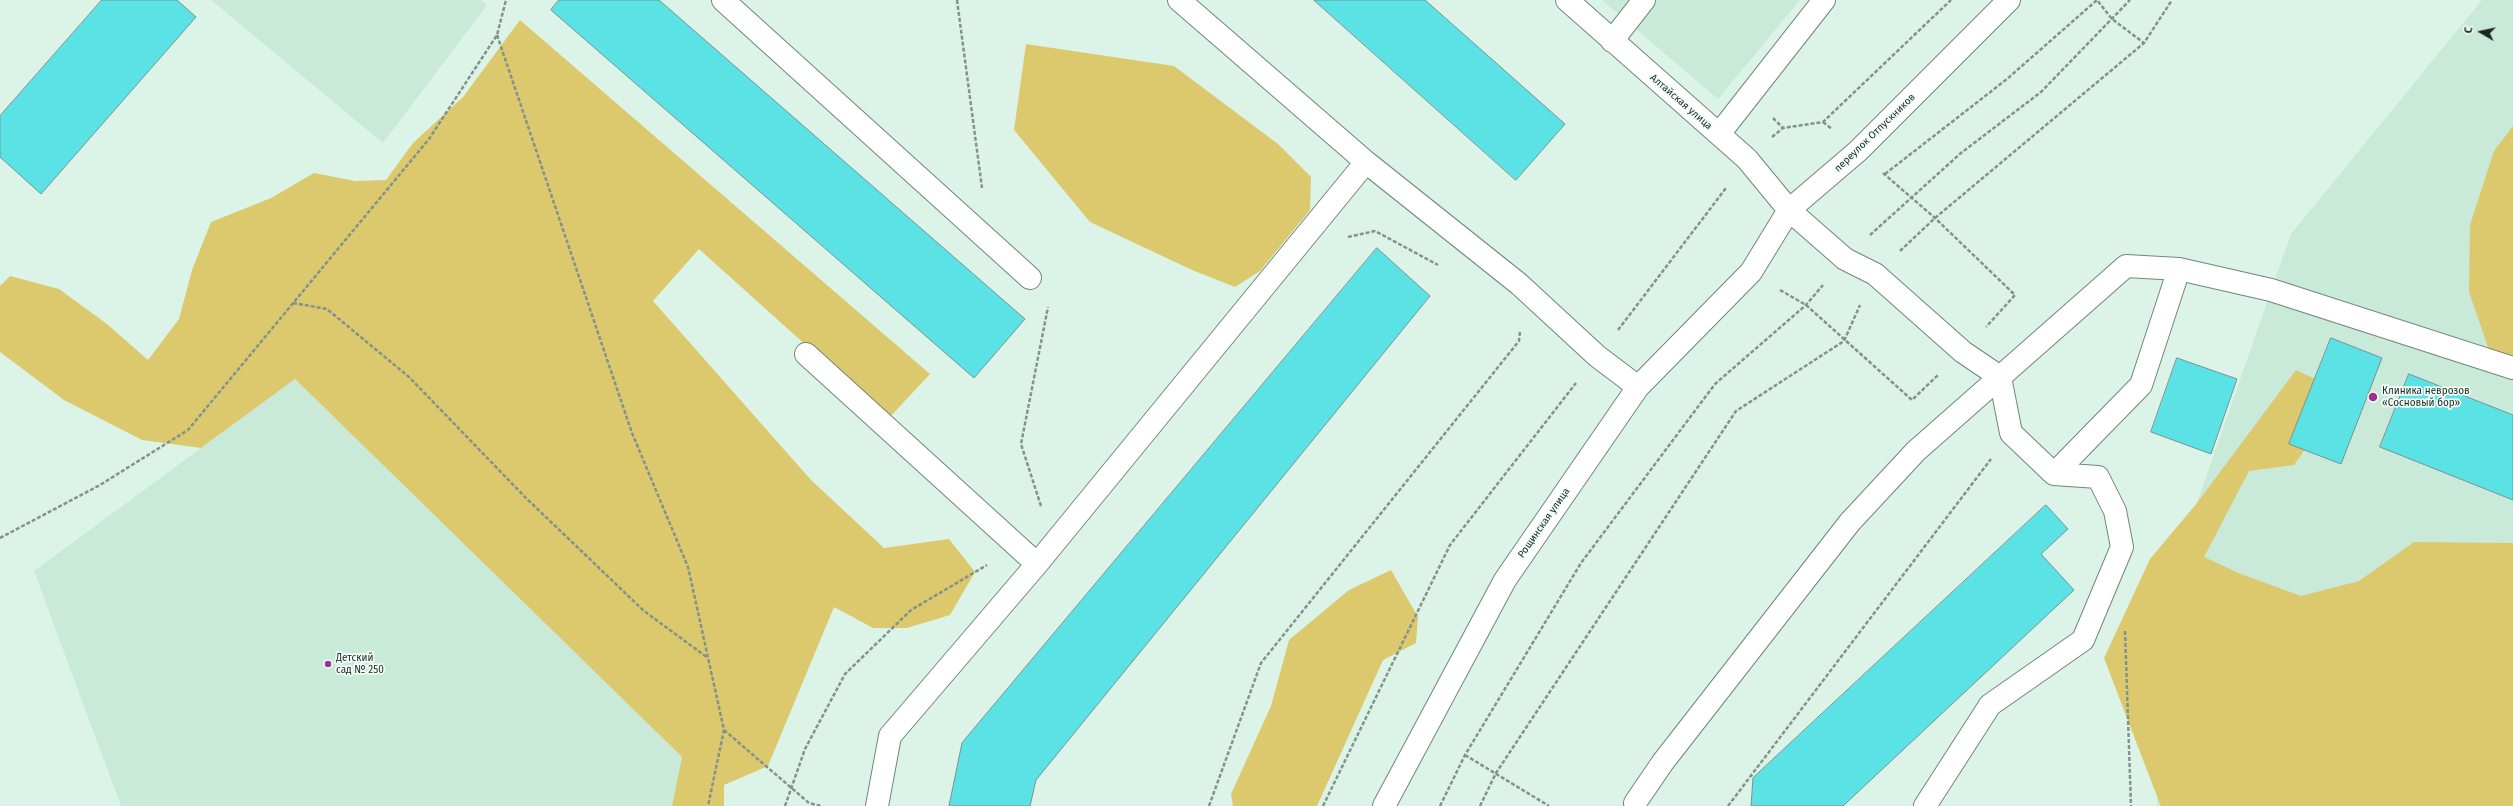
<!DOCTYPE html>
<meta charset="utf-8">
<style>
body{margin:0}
#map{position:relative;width:2513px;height:806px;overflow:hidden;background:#dcf4e8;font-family:"Fira Sans",sans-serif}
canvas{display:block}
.north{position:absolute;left:2461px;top:12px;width:40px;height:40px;-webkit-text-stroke:3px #f0fef7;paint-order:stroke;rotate:279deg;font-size:11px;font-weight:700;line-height:16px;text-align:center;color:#1d2622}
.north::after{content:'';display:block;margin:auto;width:14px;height:18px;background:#1d2622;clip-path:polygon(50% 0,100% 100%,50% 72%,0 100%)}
</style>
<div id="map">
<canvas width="2513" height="806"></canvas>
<div class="north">С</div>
</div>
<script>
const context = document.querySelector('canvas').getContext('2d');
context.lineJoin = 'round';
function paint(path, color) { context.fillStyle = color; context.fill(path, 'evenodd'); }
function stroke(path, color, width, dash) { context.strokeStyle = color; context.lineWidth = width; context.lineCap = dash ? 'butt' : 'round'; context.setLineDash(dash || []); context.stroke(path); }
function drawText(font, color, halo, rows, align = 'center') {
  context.font = font + ' "Fira Sans",sans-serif'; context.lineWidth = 3.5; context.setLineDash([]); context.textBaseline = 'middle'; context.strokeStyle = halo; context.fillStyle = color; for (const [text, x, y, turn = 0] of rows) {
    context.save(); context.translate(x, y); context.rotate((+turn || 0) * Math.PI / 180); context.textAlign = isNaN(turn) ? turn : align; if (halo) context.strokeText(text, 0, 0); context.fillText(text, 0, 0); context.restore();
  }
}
const built = new Path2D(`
 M211,0H481L487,5L383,143Z
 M1602,0H1800L1718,99Z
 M2482,0H2513V806H2157L2163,600L2291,234Z
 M295,379L682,757L672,806H121L34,571Z`);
const green = new Path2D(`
 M520,20L930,374L888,419L699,249L653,301L811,480L884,548L949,539L975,572L950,615L907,628H873L834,607L768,766L724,785V806H672L682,757L295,379L201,448L142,440L64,400L0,352V286L10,276L59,289L107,324L148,360L179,319L192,270L211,222L271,198L314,173L355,181L386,180L413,143L463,97Z
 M1026,44L1174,66L1278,144L1311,177L1310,210L1260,271L1235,287L1192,270L1090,222L1014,130Z
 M2513,126V371L2488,347L2469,292L2470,225L2494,151Z
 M2296,370L2326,384L2319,429L2294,465L2249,471L2204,557L2241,574L2301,596L2359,581L2414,542L2513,543V806H2161L2158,799L2104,658L2150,559L2197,503Z
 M1391,570L1418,617L1416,643L1383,660L1317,806H1233L1231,794L1271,706L1289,640L1349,590Z`);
const building = new Path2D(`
 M102,0H177L196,17L41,194L0,157V116Z
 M559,0H659L1025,319L974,378L551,10Z
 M1314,0H1425L1565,124L1516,180Z
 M1377,248L1430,296L1036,780L1030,806H949L962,743Z
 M2331,338L2382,358L2341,464L2289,444Z
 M2177,358L2237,379L2211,454L2151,432Z
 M2409,374L2513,415V500L2380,447Z
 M2046,505L2068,529L2041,554L2074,590L1843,806H1751L1753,778Z`);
const path = new Path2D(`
 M957,0L982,188
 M497,35L632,433L688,567L724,730L708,806
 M1773,118L1783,128
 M1823,122L1832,129
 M1772,137L1783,128L1823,122L1951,0
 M1883,173L1935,218L2015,295L1986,327
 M1885,174L2007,79L2097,0L2112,19L2144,43
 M1870,235L1961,153L2041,92L2130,0
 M1348,237L1375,231L1438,265
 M1900,251L1935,218L2144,43L2172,0
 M1780,290L1806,305L1912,400L1939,374
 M293,303L327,309L409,377L526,498L644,611L708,658
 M1618,330L1726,188
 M1041,506L1021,444L1048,307
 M0,538L100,485L188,430L429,139L497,35L506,0
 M2125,631L2131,806
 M724,730L809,803L821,806
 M1465,755L1549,806
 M785,806L805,749L845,674L911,610L987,565
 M1209,806L1261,663L1519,341L1520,331
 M1323,806L1450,545L1576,383
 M1440,806L1465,755L1581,563L1715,384L1806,305L1823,285
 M1480,806L1496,773L1736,411L1844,341L1860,305
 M1728,806L1991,459`);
const minor = new Path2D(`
 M723,0L1030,278
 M1179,0L1366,162L1519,284L1597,356L1638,387
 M1567,0L1747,159L1789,210L1845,259L1875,274L1963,352L2000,377L2011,433L2054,474L2098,477L2115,511L2122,547L2083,640L1990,705L1925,806
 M1612,41L1644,0
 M1719,134L1824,0
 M806,354L1037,564
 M2054,474L2141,385L2179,269L2271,290L2513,368
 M1635,803L1663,762L1850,522L1916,451L2126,266L2179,269
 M877,806L890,736L1037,564L1366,162
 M1384,806L1505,580L1638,387L1751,272L1789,210L1858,151L2009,0`);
const markers = [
 [2373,397,5,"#9c3294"],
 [328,664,4,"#9c3294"]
];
const streetNames = [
 ["Алтайская улица",1681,102,41],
 ["переулок Отпускников",1875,133,-44],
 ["Рощинская улица",1544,523,-55]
];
const poiNames = [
 ["Клиника неврозов",2382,391],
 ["«Сосновый бор»",2382,403],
 ["Детский",336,658],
 ["сад № 250",336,670]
];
paint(built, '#c9e9d9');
paint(green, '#dcc96e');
paint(building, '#5be2e5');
stroke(building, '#789293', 1);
stroke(minor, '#71867c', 24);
stroke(path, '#82938b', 2.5, [4, 2]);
stroke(minor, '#fff', 22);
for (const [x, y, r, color] of markers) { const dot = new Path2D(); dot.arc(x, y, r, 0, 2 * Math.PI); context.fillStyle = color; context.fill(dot); stroke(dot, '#f0fef7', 1.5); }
drawText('10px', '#1d2622', '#f0fef7', streetNames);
drawText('10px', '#1d2622', '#f0fef7', poiNames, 'left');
</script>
